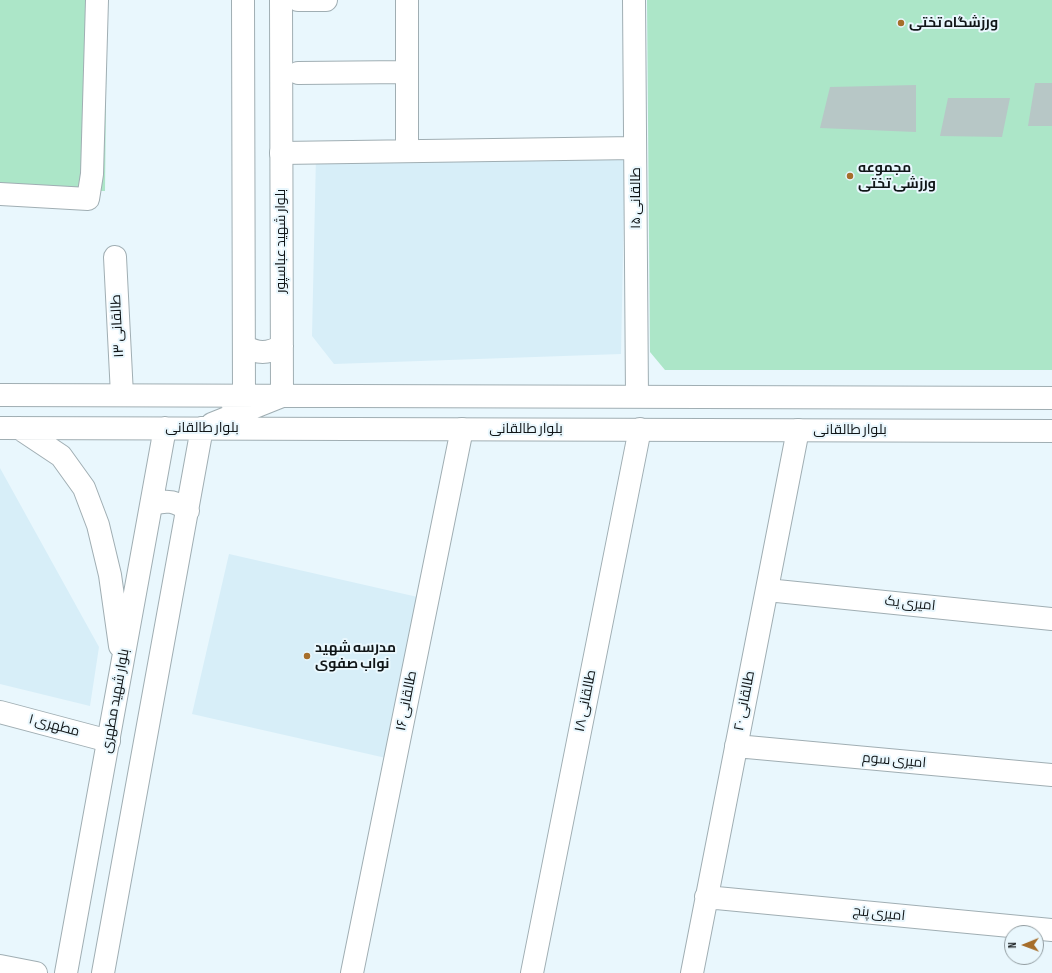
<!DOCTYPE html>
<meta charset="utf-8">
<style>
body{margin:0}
#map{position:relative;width:1052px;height:973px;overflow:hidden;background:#e9f7fd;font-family:"Sofia Sans Condensed",sans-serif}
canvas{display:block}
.north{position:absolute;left:1004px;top:925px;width:40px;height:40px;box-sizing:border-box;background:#e9f7fd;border:1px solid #929da1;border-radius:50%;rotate:269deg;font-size:11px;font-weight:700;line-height:16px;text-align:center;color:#101517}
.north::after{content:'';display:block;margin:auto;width:14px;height:18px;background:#a66e2b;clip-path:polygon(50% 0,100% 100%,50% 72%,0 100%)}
</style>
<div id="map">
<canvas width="1052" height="973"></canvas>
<div class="north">N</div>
</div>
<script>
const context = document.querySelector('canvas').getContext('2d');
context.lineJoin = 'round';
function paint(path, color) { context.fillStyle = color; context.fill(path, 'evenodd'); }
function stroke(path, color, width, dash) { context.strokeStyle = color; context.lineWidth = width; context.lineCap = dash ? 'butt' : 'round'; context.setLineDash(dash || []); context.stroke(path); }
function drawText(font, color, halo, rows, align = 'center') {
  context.font = font + ' "Sofia Sans Condensed",Cairo,sans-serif'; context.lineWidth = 4; context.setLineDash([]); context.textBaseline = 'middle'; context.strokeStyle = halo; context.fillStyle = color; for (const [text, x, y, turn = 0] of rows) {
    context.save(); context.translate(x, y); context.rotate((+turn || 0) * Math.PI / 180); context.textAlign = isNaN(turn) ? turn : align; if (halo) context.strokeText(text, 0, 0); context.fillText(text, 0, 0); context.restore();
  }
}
const built = new Path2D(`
 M625,155L621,354L334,364L312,336L316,156Z
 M0,468L99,647L90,706L0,684Z
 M229,554L422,598L386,758L192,714Z`);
const green = new Path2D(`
 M0,0H107L105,191H0Z
 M647,0H1052V370H665L650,352Z`);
const building = new Path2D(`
 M1035,83H1052V126H1028Z
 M916,85V132L820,128L830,87Z
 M948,98H1010L1002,137L940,136Z`);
const minor = new Path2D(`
 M298,0H326
 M634,0L637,396
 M298,73L407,72
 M407,151V0
 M281,153L635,148
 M0,194L88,199L92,174L97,0
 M115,257L122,395
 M767,590L1052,619
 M0,712L109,741
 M736,746L1052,775
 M706,897L1052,930
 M0,966L36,973
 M352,973L462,429
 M532,973L640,429
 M692,973L798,430`);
const major = new Path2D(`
 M244,346C258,354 267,354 282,346
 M0,395L1052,398
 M231,401L244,396L243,0
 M212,424L282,396L281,0
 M0,428L1052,431
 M19,428L61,456L84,488L98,525L110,575L120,646
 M152,505C166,499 177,501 188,511
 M66,973L165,428
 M103,973L202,428`);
const markers = [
 [901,23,4,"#a66e2b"],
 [850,176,4,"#a66e2b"],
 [307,656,4,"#a66e2b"]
];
const poiNames = [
 ["ورزشگاه تختی",909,23],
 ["مجموعه",858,168],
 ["ورزشی تختی",858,184],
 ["مدرسه شهید",315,648],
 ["نواب صفوی",315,664]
];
const streetNames = [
 ["طالقانی ۱۵",636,198,-90],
 ["بلوار شهید عباسپور",281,241,-90],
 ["طالقانی ۱۳",118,326,-93],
 ["بلوار طالقانی",202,428],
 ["بلوار طالقانی",526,429],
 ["بلوار طالقانی",850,430],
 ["امیری یک",910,604,6],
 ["بلوار شهید مطهری",116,701,-80],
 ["طالقانی ۱۶",407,701,-79],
 ["طالقانی ۱۸",586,701,-79],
 ["طالقانی ۲۰",745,701,-79],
 ["مطهری ۱",54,726,15],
 ["امیری سوم",894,761,5],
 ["امیری پنج",879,914,6]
];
paint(built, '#d7eef8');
paint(green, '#ace6c8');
paint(building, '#b7c7c6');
stroke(minor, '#a0aeb3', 24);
stroke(major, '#a0aeb3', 24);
stroke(minor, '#fff', 22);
stroke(major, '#fff', 22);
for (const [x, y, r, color] of markers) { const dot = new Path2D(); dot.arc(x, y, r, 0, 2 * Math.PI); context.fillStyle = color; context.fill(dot); stroke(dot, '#e9f7fd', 1.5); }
drawText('bold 14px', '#101517', '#e9f7fd', poiNames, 'left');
drawText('14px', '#101517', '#e9f7fd', streetNames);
</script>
